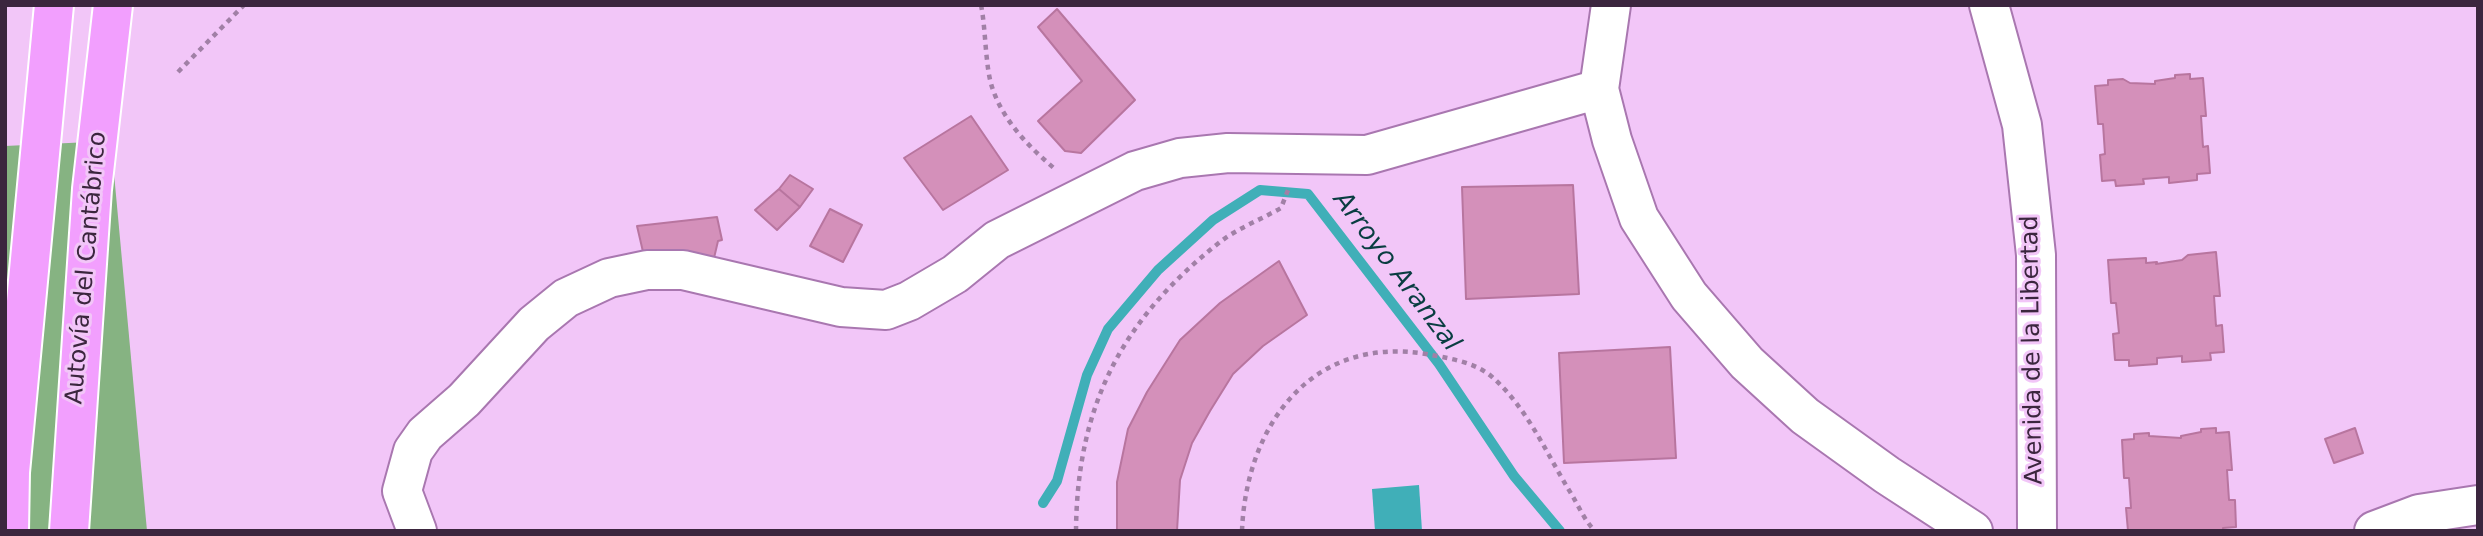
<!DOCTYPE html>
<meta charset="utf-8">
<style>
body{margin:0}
#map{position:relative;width:2483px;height:536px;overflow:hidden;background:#f2c6f8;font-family:"DejaVu Sans",sans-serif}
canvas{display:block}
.frame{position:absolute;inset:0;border:7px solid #3b263e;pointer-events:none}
</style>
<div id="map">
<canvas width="2483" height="536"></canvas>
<div class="frame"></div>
</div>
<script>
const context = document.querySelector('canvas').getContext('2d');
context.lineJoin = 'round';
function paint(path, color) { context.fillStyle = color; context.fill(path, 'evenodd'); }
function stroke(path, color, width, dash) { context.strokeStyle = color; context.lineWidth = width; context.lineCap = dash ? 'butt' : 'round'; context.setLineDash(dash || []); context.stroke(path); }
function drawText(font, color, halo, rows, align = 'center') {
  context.font = font + ' "DejaVu Sans",sans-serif'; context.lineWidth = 6; context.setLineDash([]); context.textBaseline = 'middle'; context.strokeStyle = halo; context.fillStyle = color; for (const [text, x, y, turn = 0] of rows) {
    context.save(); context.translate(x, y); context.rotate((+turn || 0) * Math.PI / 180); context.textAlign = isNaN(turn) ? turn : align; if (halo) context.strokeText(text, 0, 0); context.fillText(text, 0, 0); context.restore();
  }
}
const green = new Path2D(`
 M111,141L147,531H5V146Z`);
const water = new Path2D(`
 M1419,485L1422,531H1375L1372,489Z`);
const stream = new Path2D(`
 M1043,503L1057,481L1087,375L1108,329L1158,270L1213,220L1260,190L1308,194L1439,364L1514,476L1560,531`);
const building = new Path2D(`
 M1057,9L1135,100L1081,153L1065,151L1038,121L1082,81L1038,27Z
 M2190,74V79L2203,78L2206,116H2201L2203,147L2208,146L2210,173L2197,174V180L2169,183V177L2143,179L2144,184L2116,186L2115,180L2102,181L2100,155L2105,154L2103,124H2098L2095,86L2108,85V80L2123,79L2130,83L2155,84V81L2175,78V75Z
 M971,116L1008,170L943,210L904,158Z
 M790,175L813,189L800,207L779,189Z
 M1573,185L1579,294L1466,299L1462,187Z
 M779,189L800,207L777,230L755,210Z
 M830,209L862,225L843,262L810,246Z
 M717,217L722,240L718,241L714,258L644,256L637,226Z
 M2216,252L2220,296H2214L2216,326L2222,325L2224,352L2210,353L2211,360L2182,362V356L2157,358V364L2129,366V360H2115L2113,334L2119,333L2116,303H2111L2108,260L2146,258V263L2157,262L2156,264L2182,260L2188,255Z
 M1279,261L1307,315L1263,346L1233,374L1210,411L1192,443L1180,480L1177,531H1117V482L1128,429L1147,392L1180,340L1220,303Z
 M1670,347L1676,458L1564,463L1559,353Z
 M2216,428V433L2229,432L2232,470H2227L2229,500H2235L2236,527L2223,528V531H2128L2126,508H2131L2129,478H2124L2122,440L2134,439V434L2149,433V436L2181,438V436L2201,432V429Z
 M2355,428L2363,453L2334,463L2325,439Z`);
const path = new Path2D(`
 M981,5C986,30 985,65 992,87C1003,121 1029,147 1055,169
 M178,72L244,5
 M1076,531C1077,405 1122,319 1220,242C1238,228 1262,219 1281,208L1288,190
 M1242,531C1246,426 1311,335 1426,354C1448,358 1474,362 1491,376C1528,408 1547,455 1572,495C1579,507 1585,521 1595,531`);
const minor = new Path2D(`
 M1611,5L1599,89L1612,140L1639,218L1689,296L1747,363L1805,416L1887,475L1973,531
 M1989,5L2022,125L2036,255L2037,531
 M417,531L402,491L413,451L425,434L464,400L534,324L566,298L609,278L647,270H683L841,307L886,310L909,301L955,274L997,240L1135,171L1180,158L1228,153L1367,155L1599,89
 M2374,531L2419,514L2478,505`);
const highway = new Path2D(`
 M9,531L10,472L54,5
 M69,531L92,189L113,5`);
const streetNames = [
 ["Autovía del Cantábrico",87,268,-85],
 ["Avenida de la Libertad",2033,350,-91]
];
const waterNames = [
 ["Arroyo Aranzal",1396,272,53]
];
paint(green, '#86b382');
paint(water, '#40afb8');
stroke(stream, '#40afb8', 10);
paint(building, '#d490ba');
stroke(building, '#b8759f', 2);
stroke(minor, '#a977b0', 42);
stroke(highway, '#fff', 42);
stroke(path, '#a180a6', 4.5, [5, 5]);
stroke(minor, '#fff', 38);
stroke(highway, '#f29ffe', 38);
drawText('24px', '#3b263e', '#f2c6f8', streetNames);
drawText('italic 26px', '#093d41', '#f2c6f8', waterNames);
</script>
